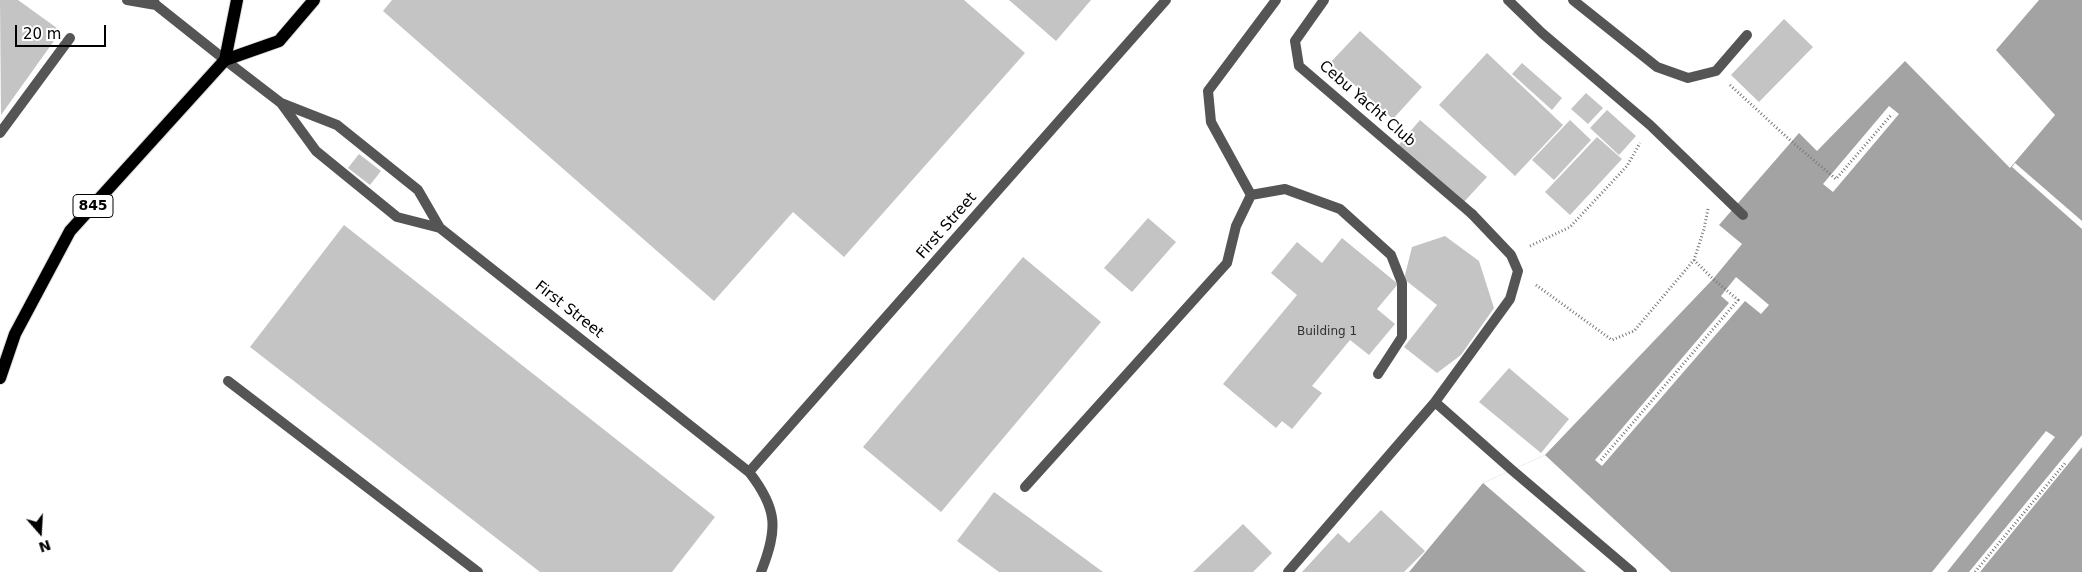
<!DOCTYPE html>
<style>
body{margin:0}
#map{position:relative;width:2082px;height:572px;overflow:hidden;background:#fff;font-family:"DejaVu Sans",sans-serif}
canvas{display:block}
.north{position:absolute;left:15px;top:507px;width:50px;height:50px;-webkit-text-stroke:4px #fff;paint-order:stroke;rotate:161deg;font-size:14px;font-weight:700;line-height:20px;text-align:center;color:#000}
.north::after{content:'';display:block;margin:auto;width:18px;height:22px;background:#000;clip-path:polygon(50% 0,100% 100%,50% 72%,0 100%)}
.scale{position:absolute;left:15px;top:25px;width:91px;height:22px;box-sizing:border-box;border:2px solid #000;border-top:0;padding-left:6px;font-size:15px;line-height:18px;white-space:nowrap;color:#000;-webkit-text-stroke:4px #fff;paint-order:stroke}
</style>
<div id="map">
<canvas width="2082" height="572"></canvas>
<div class="north">N</div>
<div class="scale">20 m</div>
</div>
<script>
const context = document.querySelector('canvas').getContext('2d');
context.lineJoin = 'round';
function paint(path, color) { context.fillStyle = color; context.fill(path, 'evenodd'); }
function stroke(path, color, width, dash) { context.strokeStyle = color; context.lineWidth = width; context.lineCap = dash ? 'butt' : 'round'; context.setLineDash(dash || []); context.stroke(path); }
function drawText(font, color, halo, rows, align = 'center') {
  context.font = font + ' "DejaVu Sans",sans-serif'; context.lineWidth = 4; context.setLineDash([]); context.textBaseline = 'middle'; context.strokeStyle = halo; context.fillStyle = color; for (const [text, x, y, turn = 0] of rows) {
    context.save(); context.translate(x, y); context.rotate((+turn || 0) * Math.PI / 180); context.textAlign = isNaN(turn) ? turn : align; if (halo) context.strokeText(text, 0, 0); context.fillText(text, 0, 0); context.restore();
  }
}
const water = new Path2D(`
 M2039,0H2082V572H1409L1483,483L1545,455L1713,279L1742,244L1719,225L1799,133L1817,151L1905,61L2010,168L2055,115L1996,50Z`);
const pier = new Path2D(`
 M1889,106L1899,114L1833,192L1823,184Z
 M2015,163L2082,221V229L2012,167Z
 M1736,277L1769,305L1761,314L1745,301L1602,466L1595,460L1729,303L1721,296Z
 M2046,431L2055,437L1947,572H1932Z
 M2082,435V447L1980,572H1969Z
 M1545,455L1671,572H1586L1483,483Z`);
const building = new Path2D(`
 M0,0H18L61,31L1,115Z
 M392,0H964L1025,53L844,257L793,212L714,301L383,11Z
 M1009,0H1091L1056,41Z
 M1784,19L1813,47L1759,102L1731,75Z
 M1360,31L1422,87L1393,119L1330,63Z
 M1487,53L1563,125L1515,176L1439,105Z
 M1522,63L1562,98L1552,110L1512,74Z
 M1586,93L1603,108L1588,124L1571,109Z
 M1607,110L1636,136L1619,155L1590,128Z
 M1420,120L1487,177L1462,204L1396,148Z
 M1570,120L1591,140L1554,180L1532,160Z
 M1597,137L1622,159L1570,215L1545,192Z
 M359,154L381,171L370,185L348,168Z
 M1148,218L1176,242L1132,292L1104,268Z
 M344,225L715,517L672,572H540L250,347Z
 M1445,236L1479,261L1494,308L1461,355L1437,373L1404,347L1437,305L1404,279L1412,247Z
 M1342,238L1398,284L1377,309L1395,324L1369,355L1350,340L1312,386L1322,393L1292,429L1282,421L1276,428L1223,384L1297,295L1271,273L1297,242L1322,263Z
 M1023,257L1101,322L941,512L863,447Z
 M1509,368L1569,419L1541,453L1479,402Z
 M994,492L1103,572H999L957,541Z
 M1381,510L1425,551L1404,572H1302L1338,533L1349,543Z
 M1243,524L1272,553L1253,572H1193Z`);
const path = new Path2D(`
 M1730,85L1791,141L1836,179L1892,114
 M1530,246L1570,227L1627,166L1640,143
 M1536,285L1612,340L1634,331L1694,260L1704,229L1708,209
 M1601,460L1738,300L1713,279L1694,260
 M1975,572L2066,462`);
const lane = new Path2D(`
 M1508,0L1542,33L1650,125L1743,215
 M1573,0L1657,67L1688,78L1716,71L1747,35
 M225,60L281,103L337,125L418,190L440,228L749,472C778,509 778,529 761,572
 M281,103L316,151L397,217L440,228
 M0,133L70,38
 M228,381L478,572
 M1435,402L1512,470L1632,572
 M749,472L1166,0
 M1288,572L1435,402L1510,299L1518,271L1511,255L1472,214`);
const street = new Path2D(`
 M127,0L156,5
 M153,0L156,5L224,59
 M1324,0L1295,41L1299,66L1472,214
 M1251,195L1285,189L1340,209L1391,255L1402,283V337L1378,374
 M1251,195L1211,122L1208,91L1276,0
 M1025,487L1227,263L1236,226L1251,195`);
const primary = new Path2D(`
 M225,60L237,0
 M0,378L15,334L70,231L225,60L279,41L314,0`);
const numberNames = [
 ["Building 1",1327,332]
];
const shields = [
 [93,206,40]
];
const shieldNames = [
 ["845",93,206]
];
const streetNames = [
 ["Cebu Yacht Club",1367,104,41],
 ["First Street",947,226,-49],
 ["First Street",569,310,38]
];
paint(water, '#a3a3a3');
paint(pier, '#fff');
paint(building, '#c4c4c4');
stroke(primary, '#dbdbdb', 14);
stroke(path, '#777', 3, [1, 2.5]);
stroke(lane, '#555', 10);
stroke(street, '#555', 10);
stroke(primary, '#000', 12);
drawText('12px', '#313131', null, numberNames);
for (const [x, y, w] of shields) { const box = new Path2D(); box.roundRect(x - w / 2, y - 11.5, w, 23, 4); context.fillStyle = '#fff'; context.fill(box); stroke(box, '#000', 1); }
drawText('bold 14px', '#000', null, shieldNames);
drawText('15px', '#000', '#fff', streetNames);
</script>
